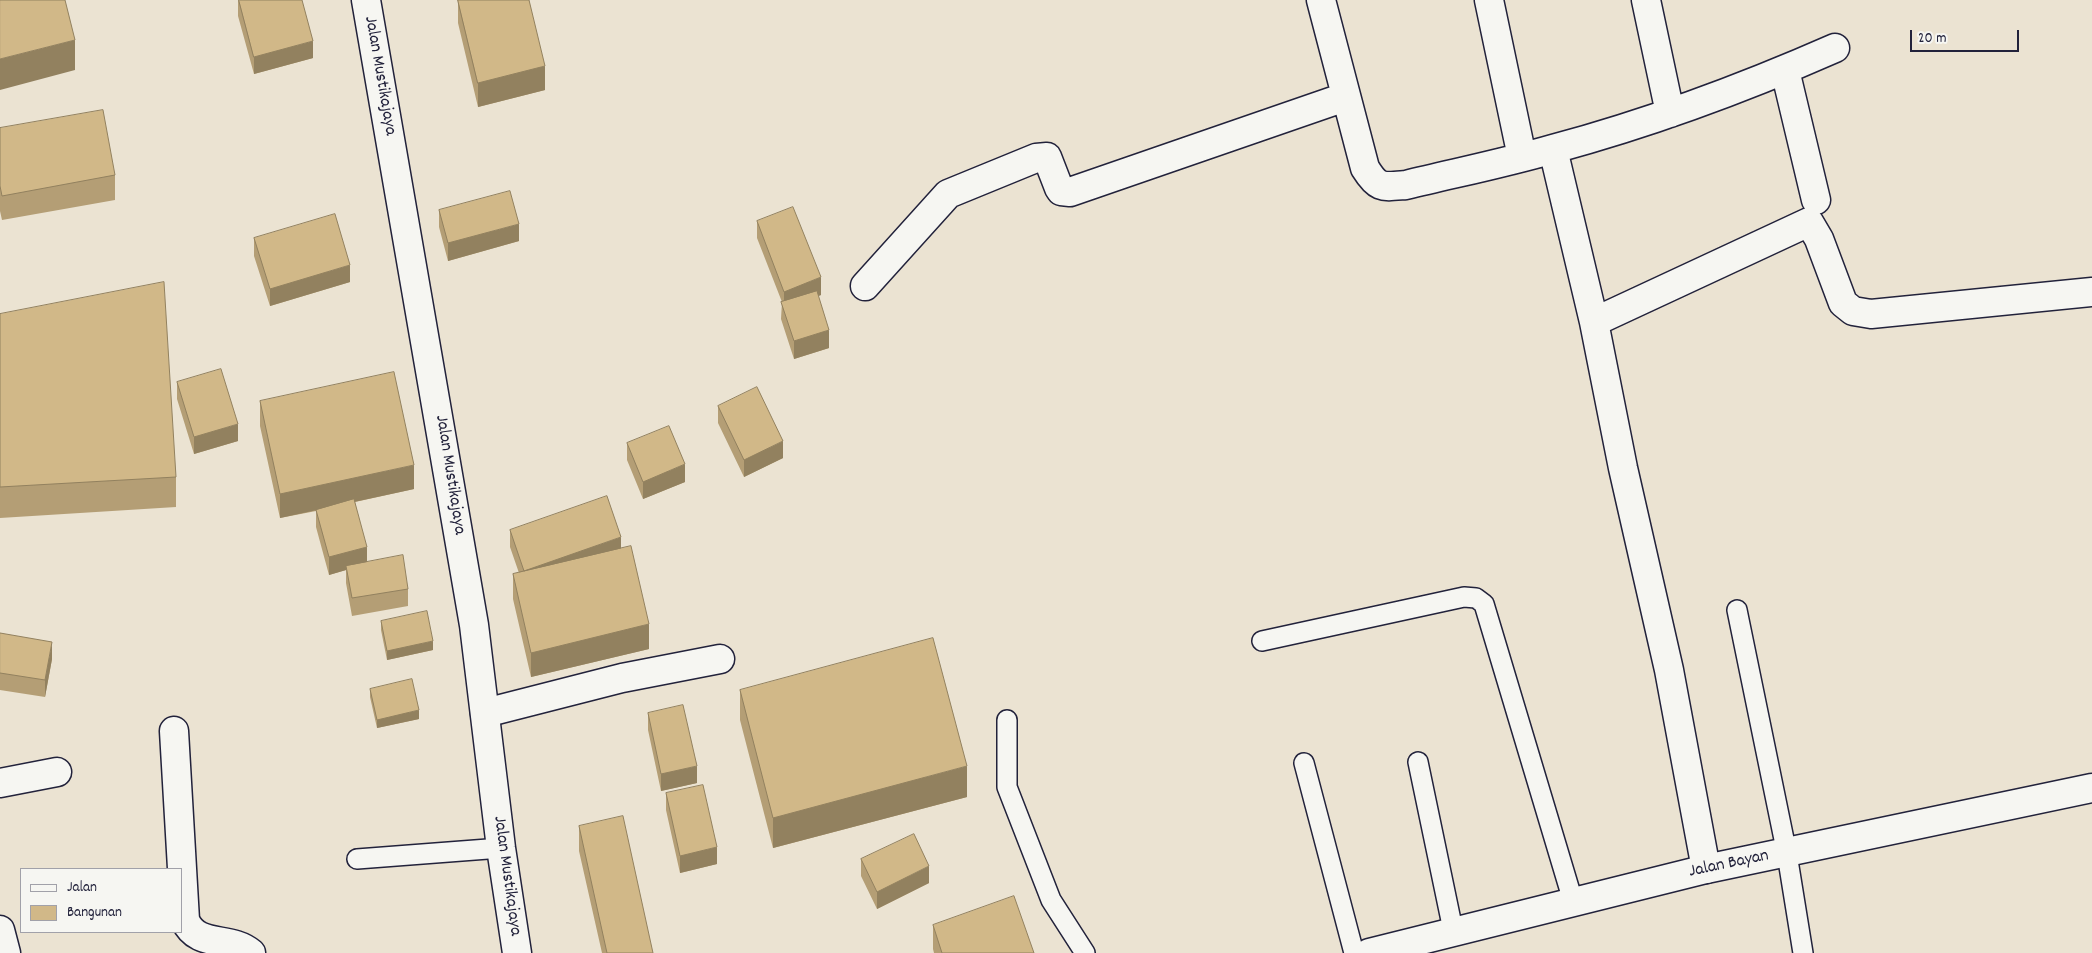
<!DOCTYPE html>
<style>
body{margin:0}
#map{position:relative;width:2092px;height:953px;overflow:hidden;background:#ebe3d2;font-family:Dekko,sans-serif}
canvas{display:block}
.legend{position:absolute;left:20px;top:868px;width:162px;height:65px;box-sizing:border-box;background:#f6f6f2;border:1px solid #a1a1a9;margin:0;padding:6px 9px;list-style:none;font-size:15px;color:#22223b}
.legend li{display:flex;align-items:center;gap:10px;height:25px}
.legend b{width:25px;border:1px solid #a1a1a9}
.scale{position:absolute;left:1910px;top:30px;width:109px;height:22px;box-sizing:border-box;border:2px solid #22223b;border-top:0;padding-left:6px;font-size:15px;line-height:18px;white-space:nowrap;color:#22223b;-webkit-text-stroke:4px #f6f6f2;paint-order:stroke}
</style>
<div id="map">
<canvas width="2092" height="953"></canvas>
<ul class="legend">
<li><b style="height:6px;background:#f6f6f2"></b>Jalan</li>
<li><b style="height:14px;background:#d1b888"></b>Bangunan</li>
</ul>
<div class="scale">20 m</div>
</div>
<script>
const context = document.querySelector('canvas').getContext('2d');
context.lineJoin = 'round';
function stroke(path, color, width, dash) { context.strokeStyle = color; context.lineWidth = width; context.lineCap = dash ? 'butt' : 'round'; context.setLineDash(dash || []); context.stroke(path); }
function paint(path, color) { context.fillStyle = color; context.fill(path, 'evenodd'); }
function drawText(font, color, halo, rows, align = 'center') {
  context.font = font + ' Dekko,sans-serif'; context.lineWidth = 4; context.setLineDash([]); context.textBaseline = 'middle'; context.strokeStyle = halo; context.fillStyle = color; for (const [text, x, y, turn = 0] of rows) {
    context.save(); context.translate(x, y); context.rotate((+turn || 0) * Math.PI / 180); context.textAlign = isNaN(turn) ? turn : align; if (halo) context.strokeText(text, 0, 0); context.fillText(text, 0, 0); context.restore();
  }
}
const service = new Path2D(`
 M1737,610L1787,854L1803,953
 M1262,641L1464,597L1476,598L1484,604L1573,901
 M1007,720V787L1051,900L1085,953
 M1418,762L1453,930
 M1304,763L1354,953
 M357,859L501,848`);
const minor = new Path2D(`
 M1321,0L1365,168C1378,189 1382,187 1406,185C1455,173 1505,163 1553,149C1650,123 1744,88 1835,48
 M1489,0L1522,157
 M1646,0L1670,113
 M1785,70L1816,200
 M1553,149L1594,322L1623,468L1669,670L1706,869
 M865,286L948,194L1036,158L1047,157L1059,188L1061,191L1070,192L1345,97
 M1594,322L1809,222L1819,239L1843,303L1853,311L1871,314L2092,292
 M485,713L622,678L720,659
 M174,731L185,920C197,949 230,935 251,953
 M0,783L57,772
 M0,930L6,953`);
const secondary = new Path2D(`
 M366,0L474,625L501,848L517,953
 M1369,953L1706,869L2092,788`);
const wall = new Path2D(`
 M238,0L313,58L254,74L238,16Z
 M458,0H529L545,90L478,107L458,23Z
 M0,128L115,175V200L2,220L0,211Z
 M439,210L519,241L448,261L439,227Z
 M757,221L821,295L818,296L829,348L794,359L781,319L782,302L757,238Z
 M254,238L350,282L270,306L254,256Z
 M0,314L176,477V507L0,518Z
 M177,382L238,441L194,454L177,399Z
 M260,401L414,489L355,502L367,562L408,589V606L352,616L346,583V570L329,575L316,527V511L280,518L260,426Z
 M718,406L783,458L744,477L718,423Z
 M627,443L685,482L643,499L627,460Z
 M510,530L621,548L649,649L531,677L513,599V574L519,573L510,547Z
 M381,621L433,650L387,660L381,630Z
 M0,633L52,659L45,697L0,690Z
 M370,689L419,719L377,728L370,697Z
 M740,690L967,797L773,848L740,720Z
 M648,713L697,783L661,791L648,730Z
 M666,793L717,864L680,873L666,810Z
 M579,826L653,953H602L579,851Z
 M861,859L929,883L877,909L861,876Z
 M933,925L1034,953H934L933,949Z`);
const shadedWall = new Path2D(`
 M75,40V70L0,90V59Z
 M313,41V58L254,74V57Z
 M545,66V90L478,107V83Z
 M519,224V241L448,261V243Z
 M350,265V282L270,306V289Z
 M821,277V295L784,309V292Z
 M829,330V348L794,359V341Z
 M238,424V441L194,454V437Z
 M783,441V458L744,477V460Z
 M685,464V482L643,499V482Z
 M414,465V489L280,518V494Z
 M621,537V554L524,571Z
 M367,547V564L346,566V570L329,575V557Z
 M649,624V649L531,677V653Z
 M433,641V650L387,660V651Z
 M52,642V659L45,697V680Z
 M419,710V719L377,728V720Z
 M697,766V783L661,791V774Z
 M967,766V797L773,848V818Z
 M717,847V864L680,873V856Z
 M929,866V883L877,909V892Z`);
const building = new Path2D(`
 M0,0H65L75,40L0,59Z
 M239,0H302L313,41L254,57Z
 M458,0H529L545,66L478,83Z
 M103,110L115,175L2,196L0,186V128Z
 M510,191L519,224L448,243L439,210Z
 M793,207L821,277L784,292L757,221Z
 M335,214L350,265L270,289L254,238Z
 M164,282L176,477L0,487V314Z
 M817,291L829,330L794,341L781,302Z
 M221,369L238,424L194,437L177,382Z
 M394,372L414,465L280,494L260,401Z
 M757,387L783,441L744,460L718,406Z
 M669,426L685,464L643,482L627,443Z
 M607,496L621,537L524,571L510,530Z
 M354,499L367,547L329,557L316,510Z
 M631,546L649,624L531,653L513,574Z
 M403,555L408,589L352,598L346,566Z
 M427,611L433,641L387,651L381,621Z
 M0,633L52,642L45,680L0,673Z
 M933,638L967,766L773,818L740,690Z
 M412,679L419,710L377,720L370,689Z
 M683,705L697,766L661,774L648,713Z
 M703,785L717,847L680,856L666,793Z
 M623,816L653,953H607L579,826Z
 M914,834L929,866L877,892L861,859Z
 M1014,896L1034,953H942L933,925Z`);
const streetNames = [
 ["Jalan Mustikajaya",379,76,80],
 ["Jalan Mustikajaya",449,475,81],
 ["Jalan Bayan",1729,865,-12],
 ["Jalan Mustikajaya",506,876,82]
];
stroke(service, '#22223b', 22);
stroke(minor, '#22223b', 31);
stroke(secondary, '#22223b', 31);
stroke(service, '#f6f6f2', 19);
stroke(minor, '#f6f6f2', 28);
stroke(secondary, '#f6f6f2', 28);
paint(wall, '#b49e75');
paint(shadedWall, '#92815f');
paint(building, '#d1b888');
stroke(building, '#92815f', 1);
drawText('18px', '#22223b', '#f6f6f2', streetNames);
</script>
